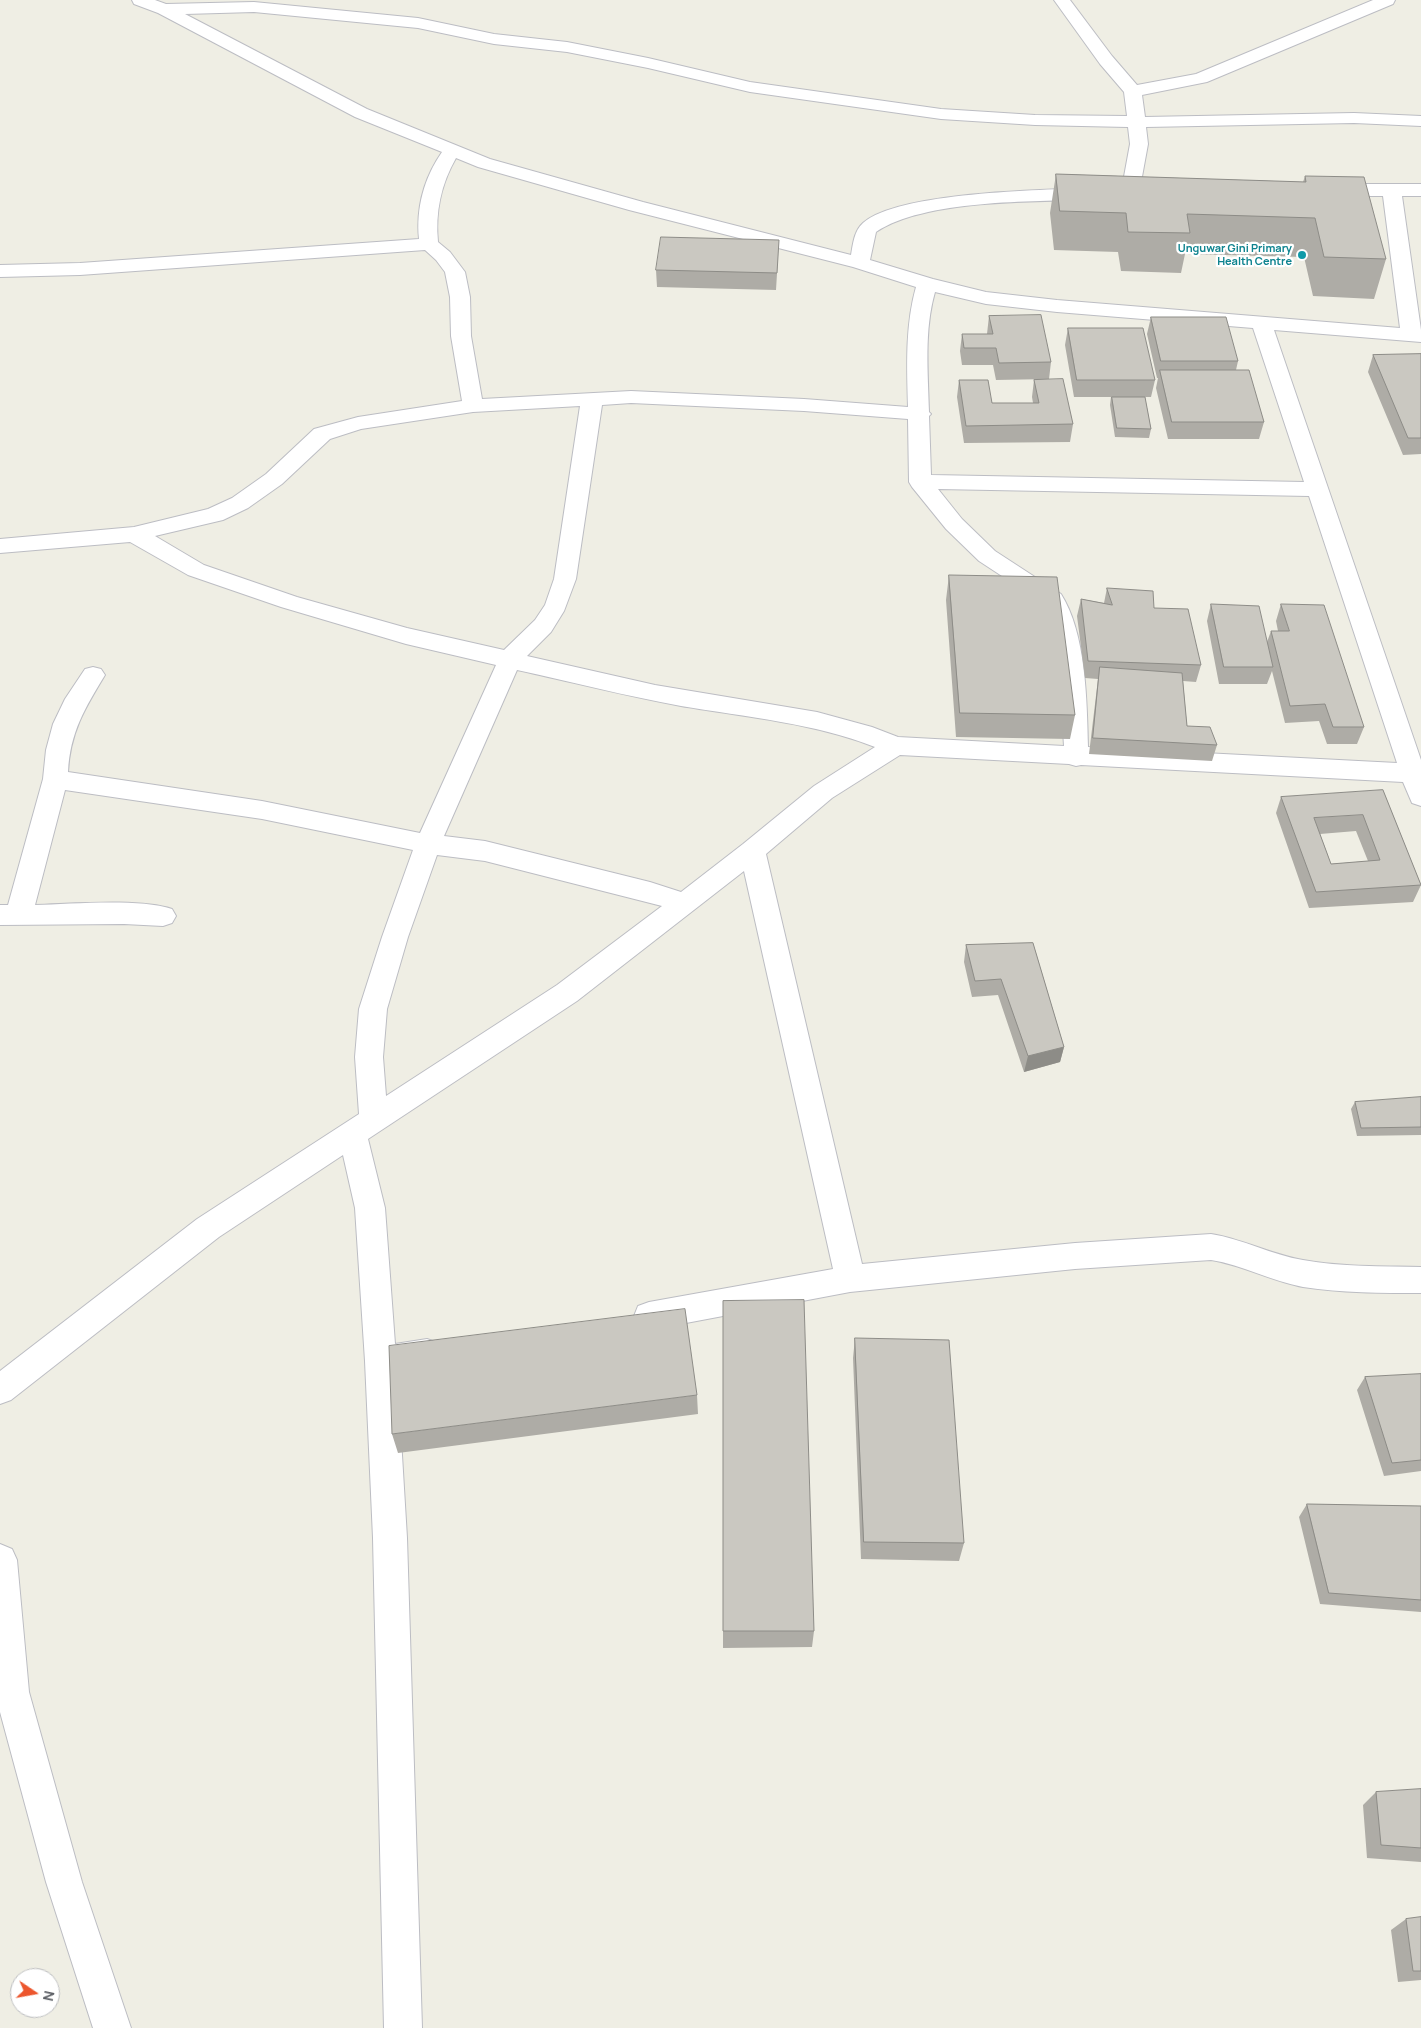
<!DOCTYPE html>
<style>
body{margin:0}
#map{position:relative;width:1421px;height:2028px;overflow:hidden;background:#efeee4;font-family:Manrope,sans-serif}
canvas{display:block}
.north{position:absolute;left:10px;top:1968px;width:50px;height:50px;box-sizing:border-box;background:#fff;border:1px solid #bebfc1;border-radius:50%;rotate:102deg;font-size:14px;font-weight:700;line-height:20px;text-align:center;color:#5c5f65}
.north::after{content:'';display:block;margin:auto;width:18px;height:22px;background:#ec562d;clip-path:polygon(50% 0,100% 100%,50% 72%,0 100%)}
</style>
<div id="map">
<canvas width="1421" height="2028"></canvas>
<div class="north">N</div>
</div>
<script>
const context = document.querySelector('canvas').getContext('2d');
context.lineJoin = 'round';
function stroke(path, color, width, dash) { context.strokeStyle = color; context.lineWidth = width; context.lineCap = dash ? 'butt' : 'round'; context.setLineDash(dash || []); context.stroke(path); }
function paint(path, color) { context.fillStyle = color; context.fill(path, 'evenodd'); }
function drawText(font, color, halo, rows, align = 'center') {
  context.font = font + ' Manrope,sans-serif'; context.lineWidth = 4.5; context.setLineDash([]); context.textBaseline = 'middle'; context.strokeStyle = halo; context.fillStyle = color; for (const [text, x, y, turn = 0] of rows) {
    context.save(); context.translate(x, y); context.rotate((+turn || 0) * Math.PI / 180); context.textAlign = isNaN(turn) ? turn : align; if (halo) context.strokeText(text, 0, 0); context.fillText(text, 0, 0); context.restore();
  }
}
const minor = new Path2D(`
 M132,0H155L166,4L254,2L418,18L494,34L567,42L648,58L750,82L941,109L1035,115L1127,116L1124,92L1100,64L1054,0H1070L1112,56L1137,85L1196,74L1373,0H1395L1393,4L1207,82L1142,95L1145,117L1354,113L1421,116V126L1354,123L1146,127L1148,144L1139,193L1137,197L1130,199L1123,197L1121,193L1130,144L1128,127L1035,125L941,119L750,92L648,68L567,52L494,44L418,28L254,12L185,14L367,109L490,159L643,202L851,255C853,244 854,231 863,223C898,192 1042,190 1091,188L1098,190L1100,194L1098,198L1091,200C1034,201 923,200 876,232L870,260L933,279L986,292L1057,300L1400,328L1383,196H1329L1322,194L1320,190L1322,186L1329,184H1421V196H1402L1421,330V342L1274,330L1421,760V806L1412,803L1403,782L1081,765L1076,766L1069,764L900,755L832,798L766,854L862,1264L1075,1243L1211,1234C1243,1239 1272,1255 1303,1260C1342,1267 1381,1266 1421,1267V1293C1381,1293 1342,1293 1303,1287C1271,1281 1243,1265 1211,1260L1075,1269L850,1292L649,1330L638,1326L634,1316L638,1306L649,1302L833,1269L744,871L577,1001L368,1139L385,1208L395,1344L427,1339L438,1343L443,1353L438,1363L427,1367L397,1372L407,1538L422,2028H384L373,1538L365,1361L355,1208L343,1155L219,1237L11,1400L0,1404V1371L197,1219L359,1114L355,1057L359,1009L382,937L413,850L262,819L65,790L35,905C72,904 139,898 172,909L176,916L172,923L163,926L124,924L0,925V905H8L43,779L46,750L53,724L65,699L85,669L93,667L101,669L105,675C85,708 70,732 68,772L262,801L420,833L496,665L406,644L281,607L188,575L130,542L0,553V539L134,527L208,509L232,498L266,474L314,429L358,417L462,401L451,336L450,297L445,272L436,260L425,250L80,275L0,277V265L80,263L419,239C416,208 424,178 442,152L355,117L158,13L134,4ZM456,158L478,167L629,210L853,267L916,287C905,326 907,367 908,407L804,399L631,391L482,399L471,336L470,297L465,272L450,252L438,242C435,213 441,184 456,158ZM935,292L986,304L1057,312L1253,328L1304,482L931,475L929,416L931,414L929,412C928,372 924,330 935,292ZM631,403L804,411L908,419L909,482L912,487L946,529L979,561L1043,603L1052,632L1056,653L1061,699L1064,746L898,737L872,727L817,712L655,685L527,656L551,632L564,611L576,579L602,405ZM580,406L554,579L545,605L535,620L504,650L407,628L297,597L204,565L155,536L223,520L248,508L282,484L330,439L361,429L473,412ZM938,489L1309,496L1397,763L1088,747C1087,701 1086,633 1061,594L995,551L962,519ZM517,670C572,682 626,696 681,706C746,717 814,723 875,747L814,786L743,844L681,892L650,882L485,841L444,836ZM437,855L485,861L662,906L557,985L386,1096L383,1057L387,1009L408,937Z
 M0,1544L12,1549L17,1560L29,1692L82,1882L131,2028H93L46,1882L0,1712Z`);
const wall = new Path2D(`
 M1056,174L1303,182L1305,176L1386,259L1374,299L1313,296L1304,257L1185,254L1181,273L1121,271L1118,252L1054,250L1050,213Z
 M778,257L776,290L657,287L656,270Z
 M989,316L1051,362L1049,379L996,380L993,365H962L960,351L962,334H987Z
 M1151,317L1238,361L1236,370L1264,422L1259,439H1168L1156,388L1158,378H1157L1147,334Z
 M1068,328L1155,380L1151,397H1145L1151,429L1149,438L1115,437L1110,405L1111,397H1074L1065,345Z
 M1421,354V454L1403,455L1368,372L1373,355Z
 M959,380L992,403H1033L1032,397L1034,380L1073,424L1070,442L964,443L957,397Z
 M949,575L1075,715L1070,739L956,737L946,600Z
 M1107,588L1154,608L1201,665L1196,682L1183,681L1187,726L1217,745L1212,761L1089,754L1098,679L1085,678L1077,616L1081,599L1104,603Z
 M1211,604L1267,642L1271,631H1278L1276,621L1281,604L1364,727L1357,744H1327L1319,721L1285,723L1272,671L1267,684H1219L1207,621Z
 M1383,790L1421,885L1413,902L1309,908L1276,813L1281,797ZM1356,831L1368,861L1331,864L1320,834Z
 M1033,943L1064,1047L1060,1062L1024,1072L998,995L972,997L964,962L966,945Z
 M1421,1097V1135L1357,1136L1351,1109L1355,1102Z
 M723,1301L814,1631L812,1647L723,1648Z
 M855,1338L964,1543L959,1561L861,1559L853,1358Z
 M1421,1374V1471L1384,1476L1357,1390L1365,1377Z
 M697,1395L698,1414L398,1453L392,1434Z
 M1307,1504L1421,1506V1612L1320,1604L1299,1517Z
 M1421,1789V1862L1367,1858L1363,1805L1376,1792Z
 M1421,1917V1980L1398,1982L1391,1930L1406,1919Z`);
const shadedWall = new Path2D(`
 M1064,1047L1060,1062L1024,1072L1028,1056Z`);
const building = new Path2D(`
 M1056,174L1306,182L1305,176L1364,177L1386,259L1324,257L1315,218L1187,214L1190,233L1128,232L1126,213L1060,211Z
 M661,237L779,240L777,273L656,270Z
 M1041,315L1051,362L999,363L996,348H964L962,334H993L989,316Z
 M1151,317H1226L1238,361H1161Z
 M1068,328H1143L1155,380H1077Z
 M1421,354V438H1408L1373,355Z
 M1160,370H1249L1264,422H1172Z
 M1063,379L1073,424L966,426L959,380H988L992,403H1039L1034,380Z
 M1112,397H1145L1151,429L1117,428Z
 M949,575L1057,577L1075,715L960,713Z
 M1107,588L1153,591L1154,608L1188,609L1201,665L1088,661L1081,599L1112,605Z
 M1211,604L1259,606L1273,667H1224Z
 M1281,604L1324,605L1364,727H1333L1325,704L1290,706L1271,631H1289Z
 M1100,667L1182,673L1187,726L1210,727L1217,745L1093,738Z
 M1383,790L1421,885L1316,892L1281,797ZM1363,815L1380,860L1331,864L1314,818Z
 M1033,943L1064,1047L1028,1056L1001,979L975,981L966,945Z
 M1421,1097V1127L1361,1128L1355,1102Z
 M804,1300L814,1631H723V1301Z
 M685,1309L697,1395L392,1434L389,1346Z
 M855,1338L949,1340L964,1543L864,1542Z
 M1421,1374V1460L1392,1463L1365,1377Z
 M1307,1504L1421,1506V1600L1329,1593Z
 M1421,1789V1848L1381,1845L1376,1792Z
 M1421,1917V1971H1413L1406,1919Z`);
const markers = [
 [1302,255,5,"#0f9aa8"]
];
const farCulturenames = [
 ["Unguwar Gini Primary",1292,249],
 ["Health Centre",1292,262]
];
stroke(minor, '#bcbdc3', 2);
paint(minor, '#fff');
paint(wall, '#aeaca6');
paint(shadedWall, '#8d8c87');
paint(building, '#cac8c1');
stroke(building, '#8d8c87', 1);
for (const [x, y, r, color] of markers) { const dot = new Path2D(); dot.arc(x, y, r, 0, 2 * Math.PI); context.fillStyle = color; context.fill(dot); stroke(dot, '#fff', 2); }
drawText('bold 11px', '#0d838f', '#fff', farCulturenames, 'right');
</script>
